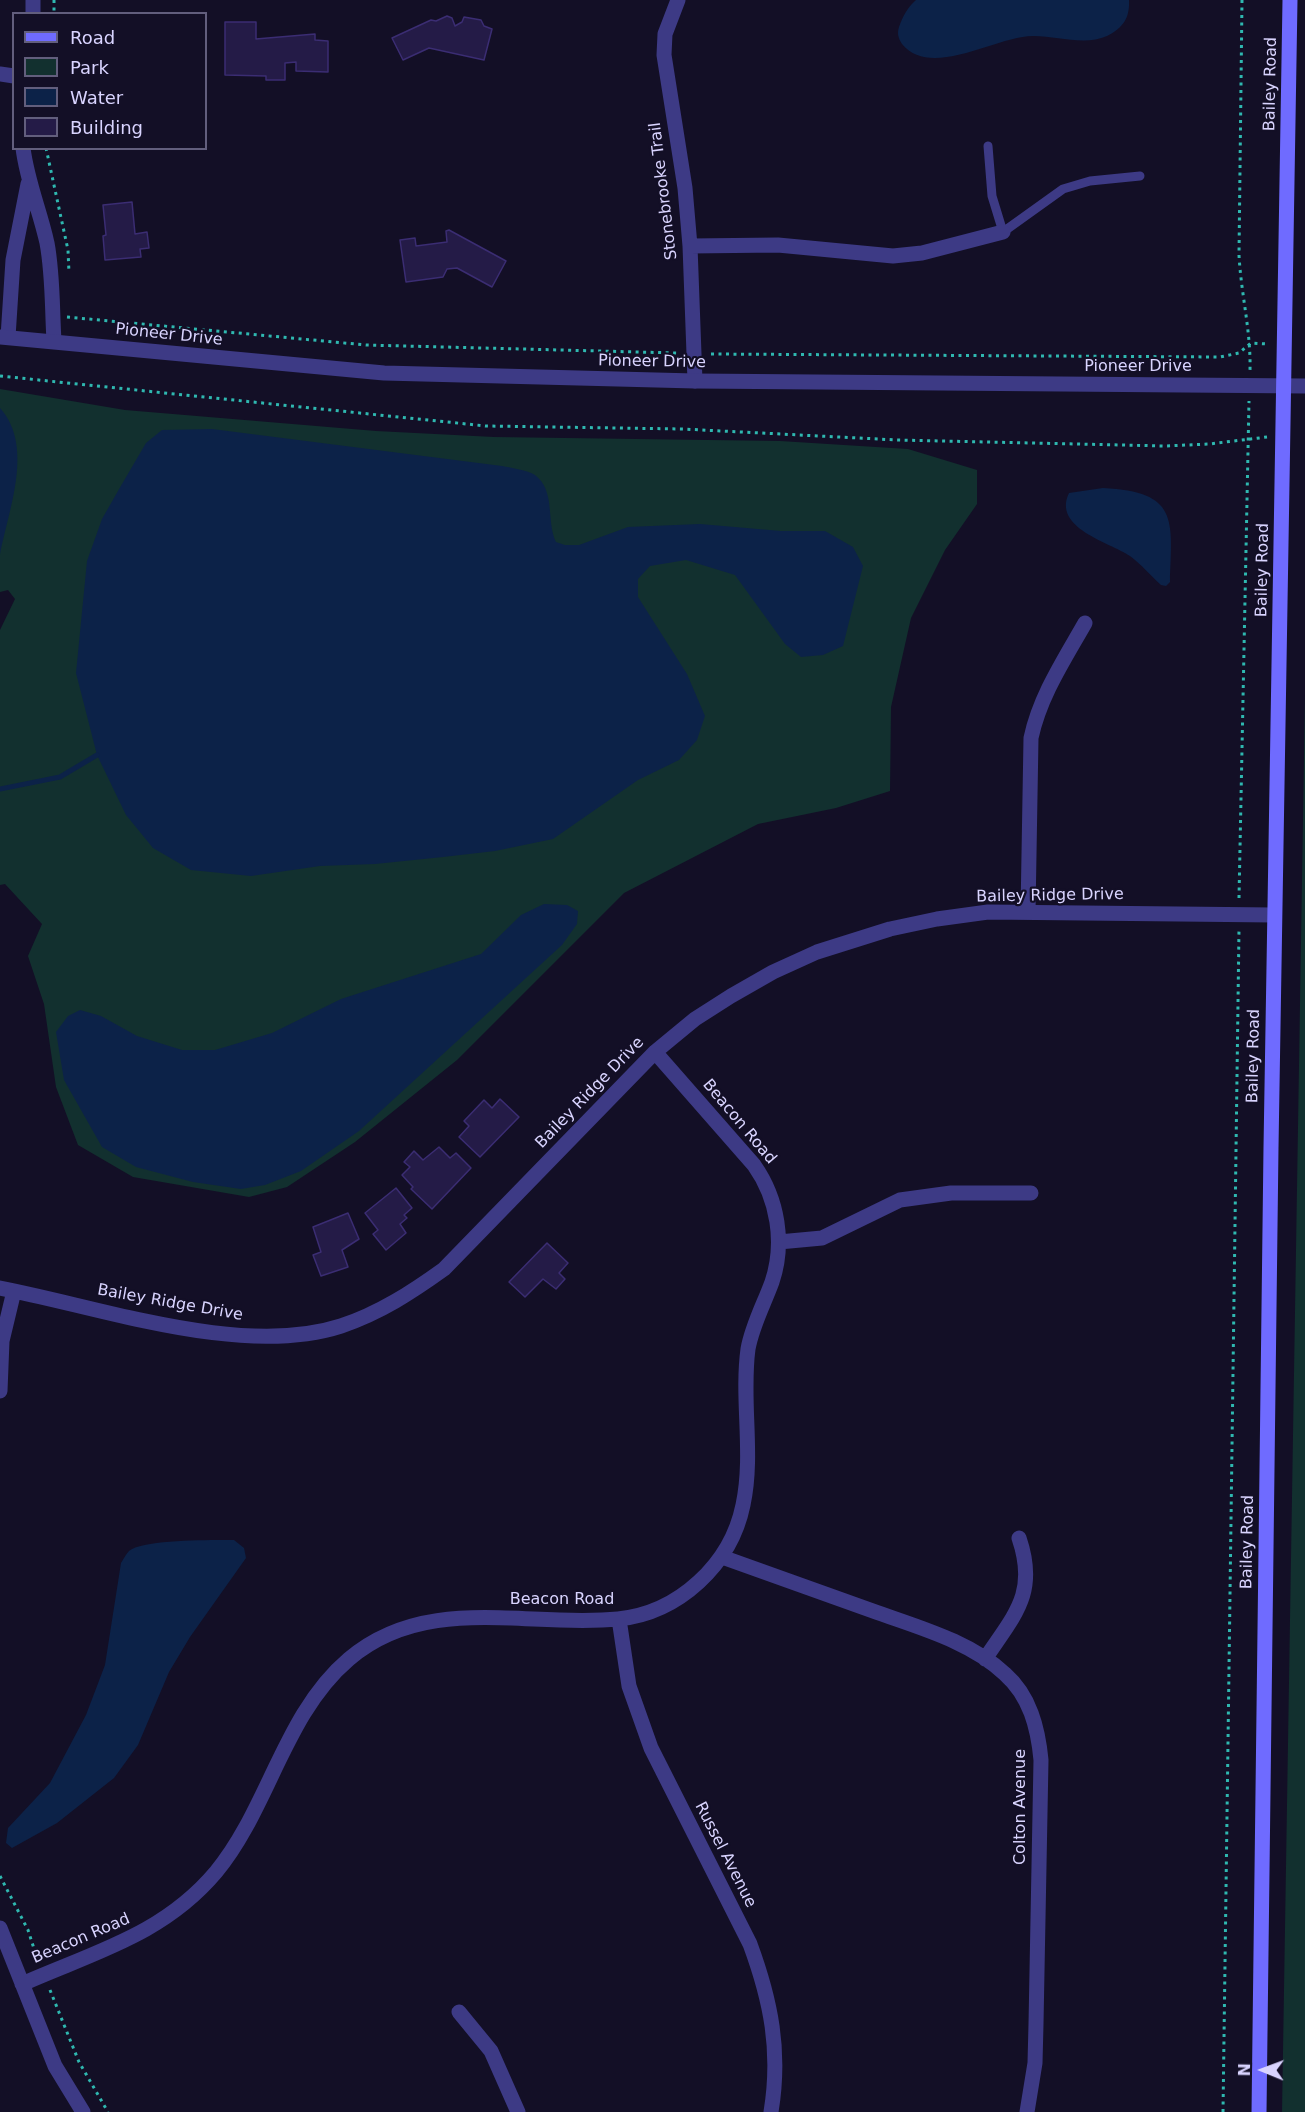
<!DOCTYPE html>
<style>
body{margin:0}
#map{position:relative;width:1305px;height:2112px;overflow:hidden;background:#130f26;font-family:"DejaVu Sans",sans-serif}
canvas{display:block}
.legend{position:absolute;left:12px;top:12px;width:195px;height:138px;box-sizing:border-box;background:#130f26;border:2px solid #625e7d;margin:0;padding:8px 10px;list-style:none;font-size:18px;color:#d9d4ff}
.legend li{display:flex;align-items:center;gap:12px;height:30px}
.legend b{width:30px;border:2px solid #625e7d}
.north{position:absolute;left:1233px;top:2040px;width:60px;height:60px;-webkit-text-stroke:4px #130f26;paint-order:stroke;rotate:271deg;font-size:16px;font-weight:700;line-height:24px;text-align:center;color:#d9d4ff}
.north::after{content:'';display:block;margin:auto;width:21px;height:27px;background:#d9d4ff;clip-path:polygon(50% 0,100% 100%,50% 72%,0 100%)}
</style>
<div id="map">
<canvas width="1305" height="2112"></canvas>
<ul class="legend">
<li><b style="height:8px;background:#6f6bff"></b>Road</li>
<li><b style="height:16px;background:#12302f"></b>Park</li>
<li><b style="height:16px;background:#0c2248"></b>Water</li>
<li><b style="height:16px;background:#241b47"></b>Building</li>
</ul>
<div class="north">N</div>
</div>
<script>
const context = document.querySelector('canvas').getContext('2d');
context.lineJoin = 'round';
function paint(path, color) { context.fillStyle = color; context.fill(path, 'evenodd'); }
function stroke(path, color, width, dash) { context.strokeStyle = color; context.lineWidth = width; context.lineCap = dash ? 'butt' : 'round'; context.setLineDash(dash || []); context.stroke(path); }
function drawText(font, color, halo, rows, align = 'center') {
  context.font = font + ' "DejaVu Sans",sans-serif'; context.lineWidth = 4.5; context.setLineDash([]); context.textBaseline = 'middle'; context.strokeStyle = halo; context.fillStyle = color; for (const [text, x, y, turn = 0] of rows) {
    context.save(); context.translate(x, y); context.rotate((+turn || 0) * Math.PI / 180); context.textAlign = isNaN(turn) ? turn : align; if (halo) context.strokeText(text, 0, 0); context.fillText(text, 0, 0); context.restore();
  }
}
const green = new Path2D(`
 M0,389L125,410L376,431L494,437L780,441L908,449L977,470V504L945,550L911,618L891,707L890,791L836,808L758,824L624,893L457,1060L355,1142L287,1187L249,1197L133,1177L78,1145L56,1087L44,1004L28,956L42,924L5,884L0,885V630L15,599L8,590L0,592Z
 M1305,695V2112H1282Z`);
const water = new Path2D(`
 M916,0H1129C1130,18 1123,28 1107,36C1085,46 1057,36 1034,36C998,35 931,80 902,44C898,38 897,33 899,27C903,16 907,8 916,0Z
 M0,408C35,447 8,511 0,555Z
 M212,429L502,466C512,468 527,470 535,475C556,491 546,521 556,542L565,545H579L628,527L700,524L781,531H825L853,547L863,566L843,646L823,655L801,657L785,644L735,575L686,560L650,566L638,579V597L687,674L705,716L697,740L679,760L638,780L553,839L495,851L443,857L375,864L320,866L251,876L191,870L153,848L126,815L97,755L76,673L87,561L102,519L122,484L146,443L162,430Z
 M1103,488C1179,492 1172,519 1170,582L1166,586L1161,585C1151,576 1141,564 1130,556C1109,542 1052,528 1069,493Z
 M544,904L567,905L578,911L577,924L562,945L359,1131L301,1171L265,1185L241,1189L193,1182L136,1167L102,1147L64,1080L56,1032L68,1016L80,1010L101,1016L137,1036L182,1050H215L272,1033L341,999L481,954L521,915Z
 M234,1540L244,1548L246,1558L190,1637L169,1672L138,1745L114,1778L57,1823L12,1848L6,1843L8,1828L50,1783L86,1715L105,1665L121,1563C123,1560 126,1554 129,1551C143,1539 214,1540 234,1540Z`);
const stream = new Path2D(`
 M0,789L60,777L97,755`);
const building = new Path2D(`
 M447,16L452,18L455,26L462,22L464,17L481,20L484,26L492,29L484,60L429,48L403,60L392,38L431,20L436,21Z
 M225,22H256V39L315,34V40L328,41V72L296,71V62L285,63V80H266V76L225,75Z
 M132,202L135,234L147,232L149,248L140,249L141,257L105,260L103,236L106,235L103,205Z
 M449,230L506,261L492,287L457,268L447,269L443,277L406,282L400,240L415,238L416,246L447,242L446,231Z
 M500,1099L519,1117L480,1157L459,1137L469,1126L464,1121L484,1100L492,1108Z
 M439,1147L450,1158L456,1153L471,1168L432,1209L411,1189L413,1187L402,1175L410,1167L404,1162L414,1151L423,1160Z
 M396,1188L412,1208L404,1215L407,1218L400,1224L406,1233L386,1250L373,1234L378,1230L365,1213Z
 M348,1213L359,1239L342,1250L348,1267L321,1276L313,1255L321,1252L313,1227Z
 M547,1243L568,1263L559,1273L565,1279L556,1289L543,1279L525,1297L509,1282Z`);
const path = new Path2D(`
 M54,0V14
 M1242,0L1239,255C1241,294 1251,331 1250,370
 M46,148L68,250L69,273
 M67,317L366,345L677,353
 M711,354L1220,357L1239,353L1251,343L1267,344
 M0,376L486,426L683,429L897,440L1165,446L1209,444L1267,437
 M1239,898L1249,401
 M0,1876L28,1930L38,1961
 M50,1990L79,2062L108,2112
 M1223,2112L1239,929`);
const service = new Path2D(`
 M988,146L992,196L1003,232L1063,189L1090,181L1140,176`);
const minor = new Path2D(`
 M678,0L665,34L664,55L685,188L690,246L695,381
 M33,14V0
 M0,74L14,76
 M23,148C27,181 40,211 47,243C53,275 52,308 54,341
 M690,246L778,245L893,256L922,253L1003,232
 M8,337L13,260L28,184
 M1028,912L1031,738C1040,696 1064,660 1085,623
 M779,1242L822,1238L900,1200L951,1193H1031
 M0,1288C100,1307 242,1358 341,1326C380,1313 412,1292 444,1269L655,1052L695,1019L731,996L773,972L817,952L890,929L937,919L988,912L1274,915
 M0,1391L2,1341L14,1291
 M722,1557C773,1575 823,1593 873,1611C917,1627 970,1641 1005,1674C1030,1696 1038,1728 1041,1760L1036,2024L1035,2063L1027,2112
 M619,1619L629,1686L651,1748L750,1944C771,2001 781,2051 771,2112
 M985,1659C1014,1615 1038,1594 1019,1538
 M0,1928L55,2066L83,2112
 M22,1984C94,1952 163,1935 216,1872C269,1808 284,1714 349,1659C427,1593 527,1628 618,1619C679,1613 731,1564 743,1505C754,1454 741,1400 748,1349C752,1326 764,1304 772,1282C785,1243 778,1199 754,1165L655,1052
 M459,2012L491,2051L518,2112`);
const tertiary = new Path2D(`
 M0,337L384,373L695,381L1305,386`);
const secondary = new Path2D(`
 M1259,2112L1271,1147L1290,0`);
const streetNames = [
 ["Bailey Road",1271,84,-89],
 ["Stonebrooke Trail",664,191,-97],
 ["Pioneer Drive",169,335,6],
 ["Pioneer Drive",652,362,1],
 ["Pioneer Drive",1138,367],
 ["Bailey Road",1263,570,-89],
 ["Bailey Ridge Drive",1050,896,-1],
 ["Bailey Road",1254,1056,-89],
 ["Bailey Ridge Drive",590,1093,-46],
 ["Beacon Road",739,1122,50],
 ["Bailey Ridge Drive",170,1303,10],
 ["Bailey Road",1248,1542,-89],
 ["Beacon Road",562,1600],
 ["Colton Avenue",1021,1807,-90],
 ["Russel Avenue",725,1855,63],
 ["Beacon Road",81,1939,-23]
];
paint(green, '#12302f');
paint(water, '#0c2248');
stroke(stream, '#0c2248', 5);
paint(building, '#241b47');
stroke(building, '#3b2d73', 1.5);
stroke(path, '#2fb8b0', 3, [3, 4.5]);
stroke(service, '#3d3a85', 9);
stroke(minor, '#3d3a85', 15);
stroke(tertiary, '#3d3a85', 15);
stroke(secondary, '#6f6bff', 15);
drawText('16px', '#d9d4ff', '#130f26', streetNames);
</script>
